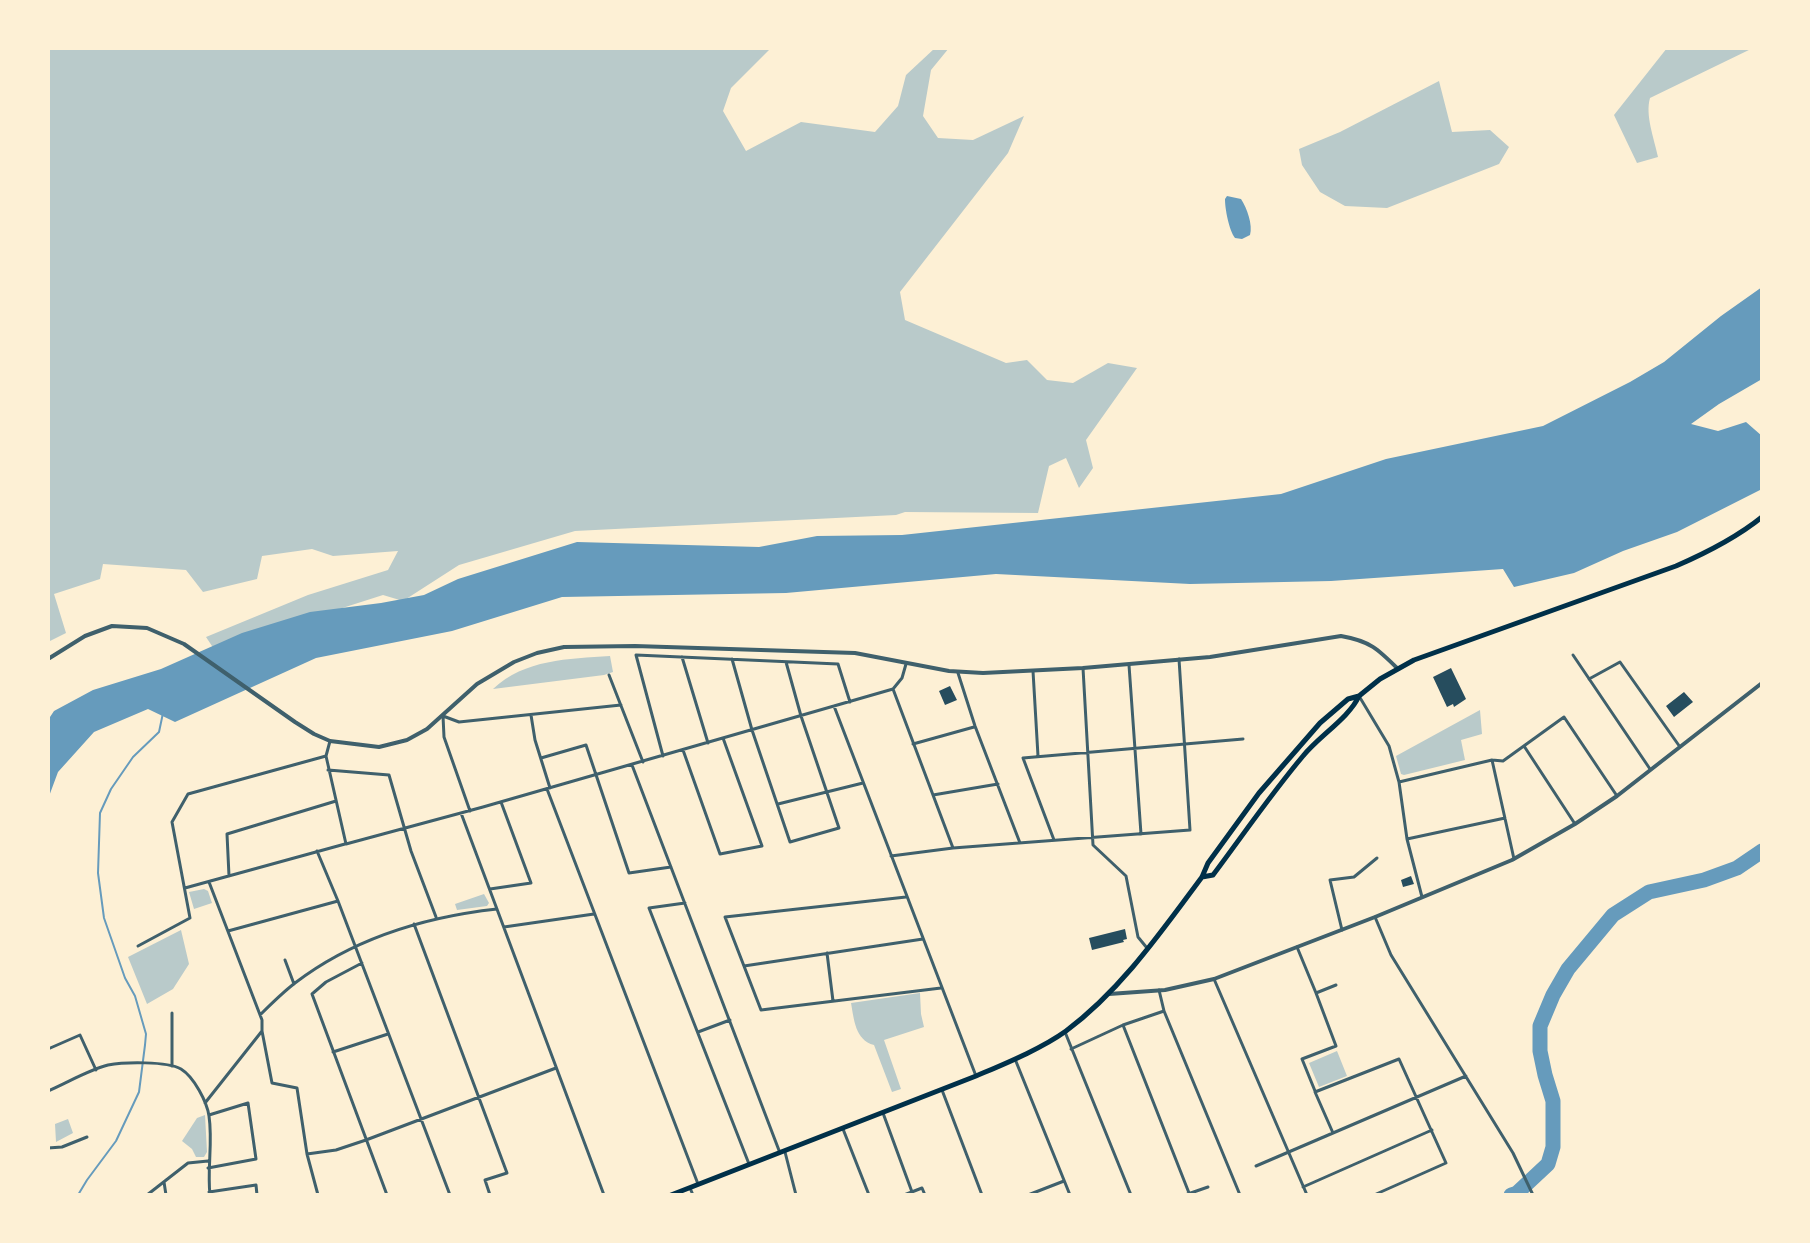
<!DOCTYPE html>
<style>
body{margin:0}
#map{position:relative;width:1810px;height:1243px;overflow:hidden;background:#fdf0d5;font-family:Karla,sans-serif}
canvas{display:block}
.frame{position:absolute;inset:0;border:50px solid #fdf0d5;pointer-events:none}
</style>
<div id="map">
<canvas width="1810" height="1243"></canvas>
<div class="frame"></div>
</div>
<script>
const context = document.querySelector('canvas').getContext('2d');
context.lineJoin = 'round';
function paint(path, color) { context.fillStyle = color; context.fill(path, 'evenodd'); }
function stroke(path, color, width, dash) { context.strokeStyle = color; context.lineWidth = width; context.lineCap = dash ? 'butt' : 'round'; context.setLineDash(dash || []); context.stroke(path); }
const green = new Path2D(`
 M48,48H771L731,88L723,111L746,151L801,122L875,132L898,106L906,75L935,48H949L931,70L923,116L938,138L973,140L1024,116L1008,153L900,292L905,320L1006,363L1027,360L1047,380L1073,383L1108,363L1137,368L1086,440L1093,468L1079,488L1066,458L1049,466L1038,513L905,512L896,515L575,531L459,565L403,601L383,595L214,649L206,637L308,595L388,570L398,551L333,556L312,549L262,556L257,579L203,592L186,570L103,564L100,579L54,594L66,633L48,642Z
 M1667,48H1753L1650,98C1645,115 1654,138 1658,157L1637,163L1614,115Z
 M1439,81L1452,132L1490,130L1509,147L1499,164L1387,208L1345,206L1320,192L1302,165L1299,149L1340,132Z
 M610,656L613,672L604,675L493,689C525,659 568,659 610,656Z
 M1480,710L1482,734L1461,740L1465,760L1404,775L1401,774L1396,756Z
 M204,889L208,891L212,903L194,909L189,892Z
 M484,894L489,903L487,906L457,910L455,904Z
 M181,930L189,964L173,989L147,1004L128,957Z
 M920,993L921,1014L924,1027L884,1040L901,1089L892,1092L874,1045C855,1040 854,1019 851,1003Z
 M1337,1051L1347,1076L1319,1087L1309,1063Z
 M205,1115L207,1152L204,1157H196L192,1149L182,1141L197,1118Z
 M68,1119L73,1133L56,1142L55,1124Z`);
const water = new Path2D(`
 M1227,196L1241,199C1247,208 1253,225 1250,235L1242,239L1235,238C1229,230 1225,209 1225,199Z
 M1762,287V379L1719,404L1691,424L1718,431L1746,422L1762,436V489L1677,532L1623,551L1574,573L1514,587L1503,569L1331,581L1190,584L996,574L786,593L562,597L452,631L316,658L175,722L148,709L94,732L58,772L48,799V720L54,711L93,690L161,669L242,633L310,612L381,603L424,595L458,579L577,542L759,547L817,536L902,535L1281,494L1386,459L1543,426L1630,382L1664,362L1721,316Z`);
const stream = new Path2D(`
 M78,1195L87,1180L116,1141L139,1092L145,1045L146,1034L135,996L125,978L104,918L98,873L100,813L111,789L133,757L159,732L163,713`);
const river = new Path2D(`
 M1511,1195L1517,1193L1548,1164L1553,1147V1101L1545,1075L1540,1051V1026L1553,995L1568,969L1613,915L1649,892L1704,880L1737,868L1762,851`);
const building = new Path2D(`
 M1451,668L1466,699L1454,707L1453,704L1447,707L1433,677Z
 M950,686L957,700L945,705L939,691Z
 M1684,692L1693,702L1674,717L1666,706Z
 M1411,876L1414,884L1403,887L1401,880Z
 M1125,929L1127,939L1123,940L1124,942L1092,950L1089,938Z`);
const minor = new Path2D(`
 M1573,655L1650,769
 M682,657L708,743
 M732,659L752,730L790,842L839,828L801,716L786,662
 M1129,665L1141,834
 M1083,668L1093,845L1126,876L1138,937L1147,948
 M1033,671L1038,756
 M958,673L975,726L1020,843
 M609,675L643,762
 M1589,679L1620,662L1680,747
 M893,689L953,848
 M1359,696L1389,746L1399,782L1407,839L1505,818
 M834,706L976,1076
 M531,715L535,740L550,788
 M330,741L326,756L346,844L483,807L893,689L902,678L906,664
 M913,744L974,727
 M1524,746L1575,824
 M683,750L720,854L762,846L723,738
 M663,756L636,655L838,664L850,702
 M541,758L586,745L629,873L671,867
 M1492,760L1514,859
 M632,765L780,1153
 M328,770L389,775L411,851L436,917
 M1399,782L1492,760L1503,761L1564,717L1617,796
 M547,789L698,1184
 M933,795L998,784
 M778,804L863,783
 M470,811L444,737L443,716L459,722L621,705
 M461,813L604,1195
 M1407,839L1422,897
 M1054,840L1023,758L1243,739
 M317,851L338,901L450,1195
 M891,856L953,848L1190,830L1179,659
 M229,876L227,834L336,801
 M209,882L262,1020V1031L272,1083L297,1088L307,1154L318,1195
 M185,888L345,844
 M490,889L531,883L501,802
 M906,897L725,917L761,1010L941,988
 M685,903L649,908L749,1164
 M1375,917L1391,955L1513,1153L1533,1195
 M414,924L507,1173L485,1180L490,1195
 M504,927L594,914
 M1342,930L1330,880L1354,877L1377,858
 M228,931L338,901
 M138,946L190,918L172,822L188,794L326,756
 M1297,947L1316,993L1336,985
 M827,953L833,1001
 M285,960L294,984
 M362,963L326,982L312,994L387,1195
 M744,966L923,939
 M1214,979L1307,1195
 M1164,1011L1240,1195
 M260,1015C271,1004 282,993 295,983C354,938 424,917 497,909
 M1123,1025L1189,1193
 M698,1032L730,1020
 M1065,1032L1131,1195
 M48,1049L80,1035L96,1070
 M1071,1049L1123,1025L1164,1011L1159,990
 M333,1052L388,1034
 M1015,1059L1070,1195
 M172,1066V1013
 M942,1090L982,1195
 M48,1091C67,1083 88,1070 108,1065C124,1062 167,1061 181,1069C194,1077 207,1102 209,1116C213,1143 207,1169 210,1195
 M1315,1091L1302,1059L1336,1046L1316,993
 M205,1103L262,1031
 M883,1113L912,1192
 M843,1129L869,1195
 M1333,1133L1315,1092L1399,1059L1446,1163L1374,1195
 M48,1148L62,1147L87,1137
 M785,1152L796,1195
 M307,1154L336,1150L366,1140L556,1068
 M1256,1166L1466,1076
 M208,1168L256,1159L248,1103L209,1115
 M164,1182L166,1195
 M1303,1187L1432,1130
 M690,1188L693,1195
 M209,1192L256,1185L257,1195
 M147,1195L188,1163L208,1161
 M904,1195L922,1188L925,1195
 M1028,1195L1064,1181
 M1185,1195L1208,1187`);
const tertiary = new Path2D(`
 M48,659L85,636L112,626L147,628L184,644L295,722L314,734L330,741L379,747L407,740L427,729L477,684L514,662L537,653L564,647L635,646L855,653L949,671L983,673L1083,668L1210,657L1341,636C1370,641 1378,649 1398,669
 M1109,994L1165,990L1214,979L1375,917L1512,860L1575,824L1617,796L1762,683`);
const trunk = new Path2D(`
 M1202,877L1213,875C1243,835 1271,794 1303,756C1319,736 1349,718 1359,696
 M671,1195L976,1076C1004,1064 1041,1049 1066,1031C1121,990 1161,932 1202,877L1208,863L1259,793L1320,723L1348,699L1359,696L1380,679L1414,660L1676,566C1706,553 1736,538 1762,517`);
paint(green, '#b9caca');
paint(water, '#669bbc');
stroke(stream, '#669bbc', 2);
stroke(river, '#669bbc', 15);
paint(building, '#264d5e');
stroke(minor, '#3f606c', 3);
stroke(tertiary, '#3f606c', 4);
stroke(trunk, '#003049', 5);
</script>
